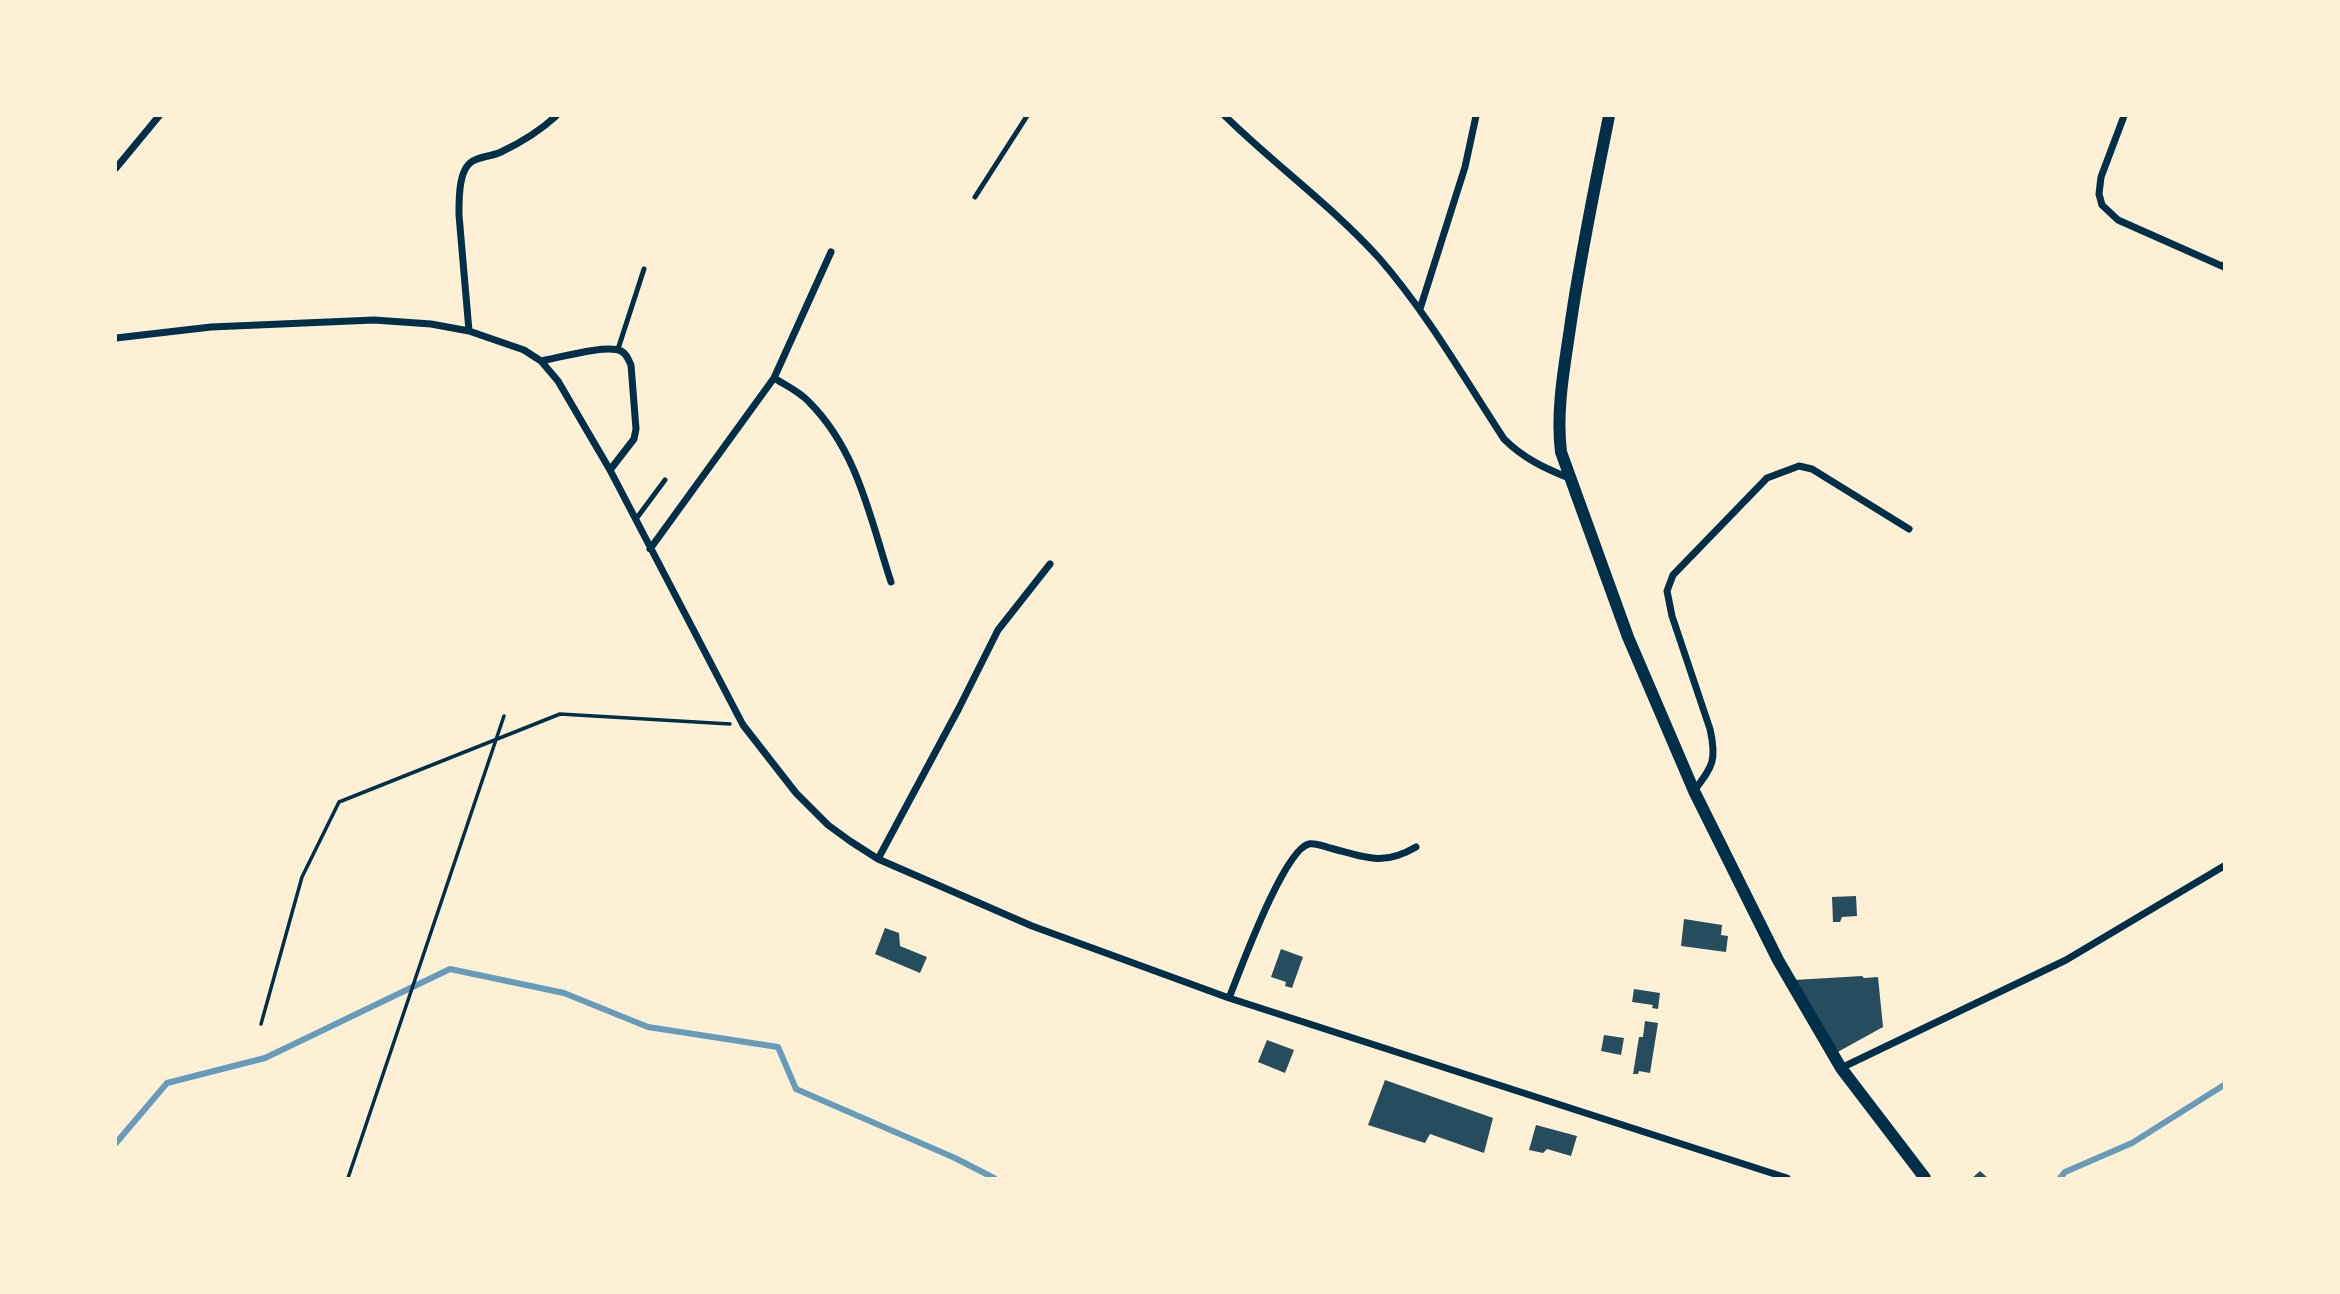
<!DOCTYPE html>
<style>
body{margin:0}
#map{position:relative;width:2340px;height:1294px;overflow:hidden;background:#fdf0d5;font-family:"Space Grotesk",sans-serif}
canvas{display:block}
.frame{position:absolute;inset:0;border:117px solid #fdf0d5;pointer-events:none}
</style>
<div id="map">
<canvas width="2340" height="1294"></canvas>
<div class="frame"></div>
</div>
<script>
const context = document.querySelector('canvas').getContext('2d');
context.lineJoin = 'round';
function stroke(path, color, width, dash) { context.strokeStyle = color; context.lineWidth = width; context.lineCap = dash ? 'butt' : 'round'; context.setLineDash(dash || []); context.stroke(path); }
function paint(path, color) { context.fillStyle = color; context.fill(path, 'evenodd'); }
const stream = new Path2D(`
 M116,1143L167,1083L265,1058L450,969L564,993L648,1027L778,1047L796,1089L955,1158L994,1178
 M2060,1178L2065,1172L2132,1143L2224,1085`);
const building = new Path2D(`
 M1856,896L1857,916L1842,917L1840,922H1833L1832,897Z
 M1684,919L1722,925L1721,935L1728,936L1726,952L1681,946Z
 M885,928L899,933L900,946L927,957L920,973L875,954Z
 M1281,949L1303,957L1292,988L1285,986L1286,982L1271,977Z
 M1862,976L1864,978L1878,977L1883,1027L1834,1054L1794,980Z
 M1634,989L1660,993L1658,1009L1652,1008L1653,1005L1632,1002Z
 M1645,1021L1658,1023L1650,1073L1639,1071L1638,1074H1633L1639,1037H1643Z
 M1604,1035L1624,1038L1621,1055L1601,1051Z
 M1267,1040L1294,1050L1285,1073L1258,1062Z
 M1385,1080L1493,1118L1484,1153L1430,1134L1425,1143L1368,1125Z
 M1536,1125L1577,1136L1571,1156L1547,1149L1543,1153L1529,1150Z
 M1980,1171L1988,1178H1972Z`);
const path = new Path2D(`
 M261,1024L302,877L339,802L560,714L730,724
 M348,1178L504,716`);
const service = new Path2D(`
 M975,197L1027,116
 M618,349L644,269
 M636,519L665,480`);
const minor = new Path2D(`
 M1225,116C1275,165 1332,206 1379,258C1427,313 1464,378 1504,439C1523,458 1544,468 1569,478
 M2124,116L2101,177L2099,194L2102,205L2118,220L2224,267V265
 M116,168L159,116
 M1420,309L1465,167L1476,116
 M469,331L459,215C459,200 458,166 475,160C483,156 493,156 501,152C520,143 541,130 556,116
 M116,338L211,327L374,320L431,324L469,331L524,350L541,361L558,381L610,470L743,725L796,793L828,825L850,841L878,859L1032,926L1229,998L1787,1178
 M541,361C558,358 607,344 621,351C627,354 628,359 631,365L636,429L634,439L610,470
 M774,378C785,385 800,392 809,402C858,451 870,518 891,582
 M650,549L774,378L831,252
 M1694,791C1713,766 1717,760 1710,729L1672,616L1667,591L1673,575L1767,478L1799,466L1812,469L1909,529
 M878,859L959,708L998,630L1050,564
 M1229,998C1240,971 1284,849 1309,844C1315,843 1323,846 1330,848C1365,857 1382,867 1416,847
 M1841,1068L2066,960L2224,866`);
const tertiary = new Path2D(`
 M1609,116C1595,186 1580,257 1570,328C1564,369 1556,411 1561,452L1628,637L1694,791L1778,960L1841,1068L1925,1178`);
stroke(stream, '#669bbc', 6);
paint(building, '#264d5e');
stroke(path, '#003049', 3.5);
stroke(service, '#003049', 5);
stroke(minor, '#003049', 7);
stroke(tertiary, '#003049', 12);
</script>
